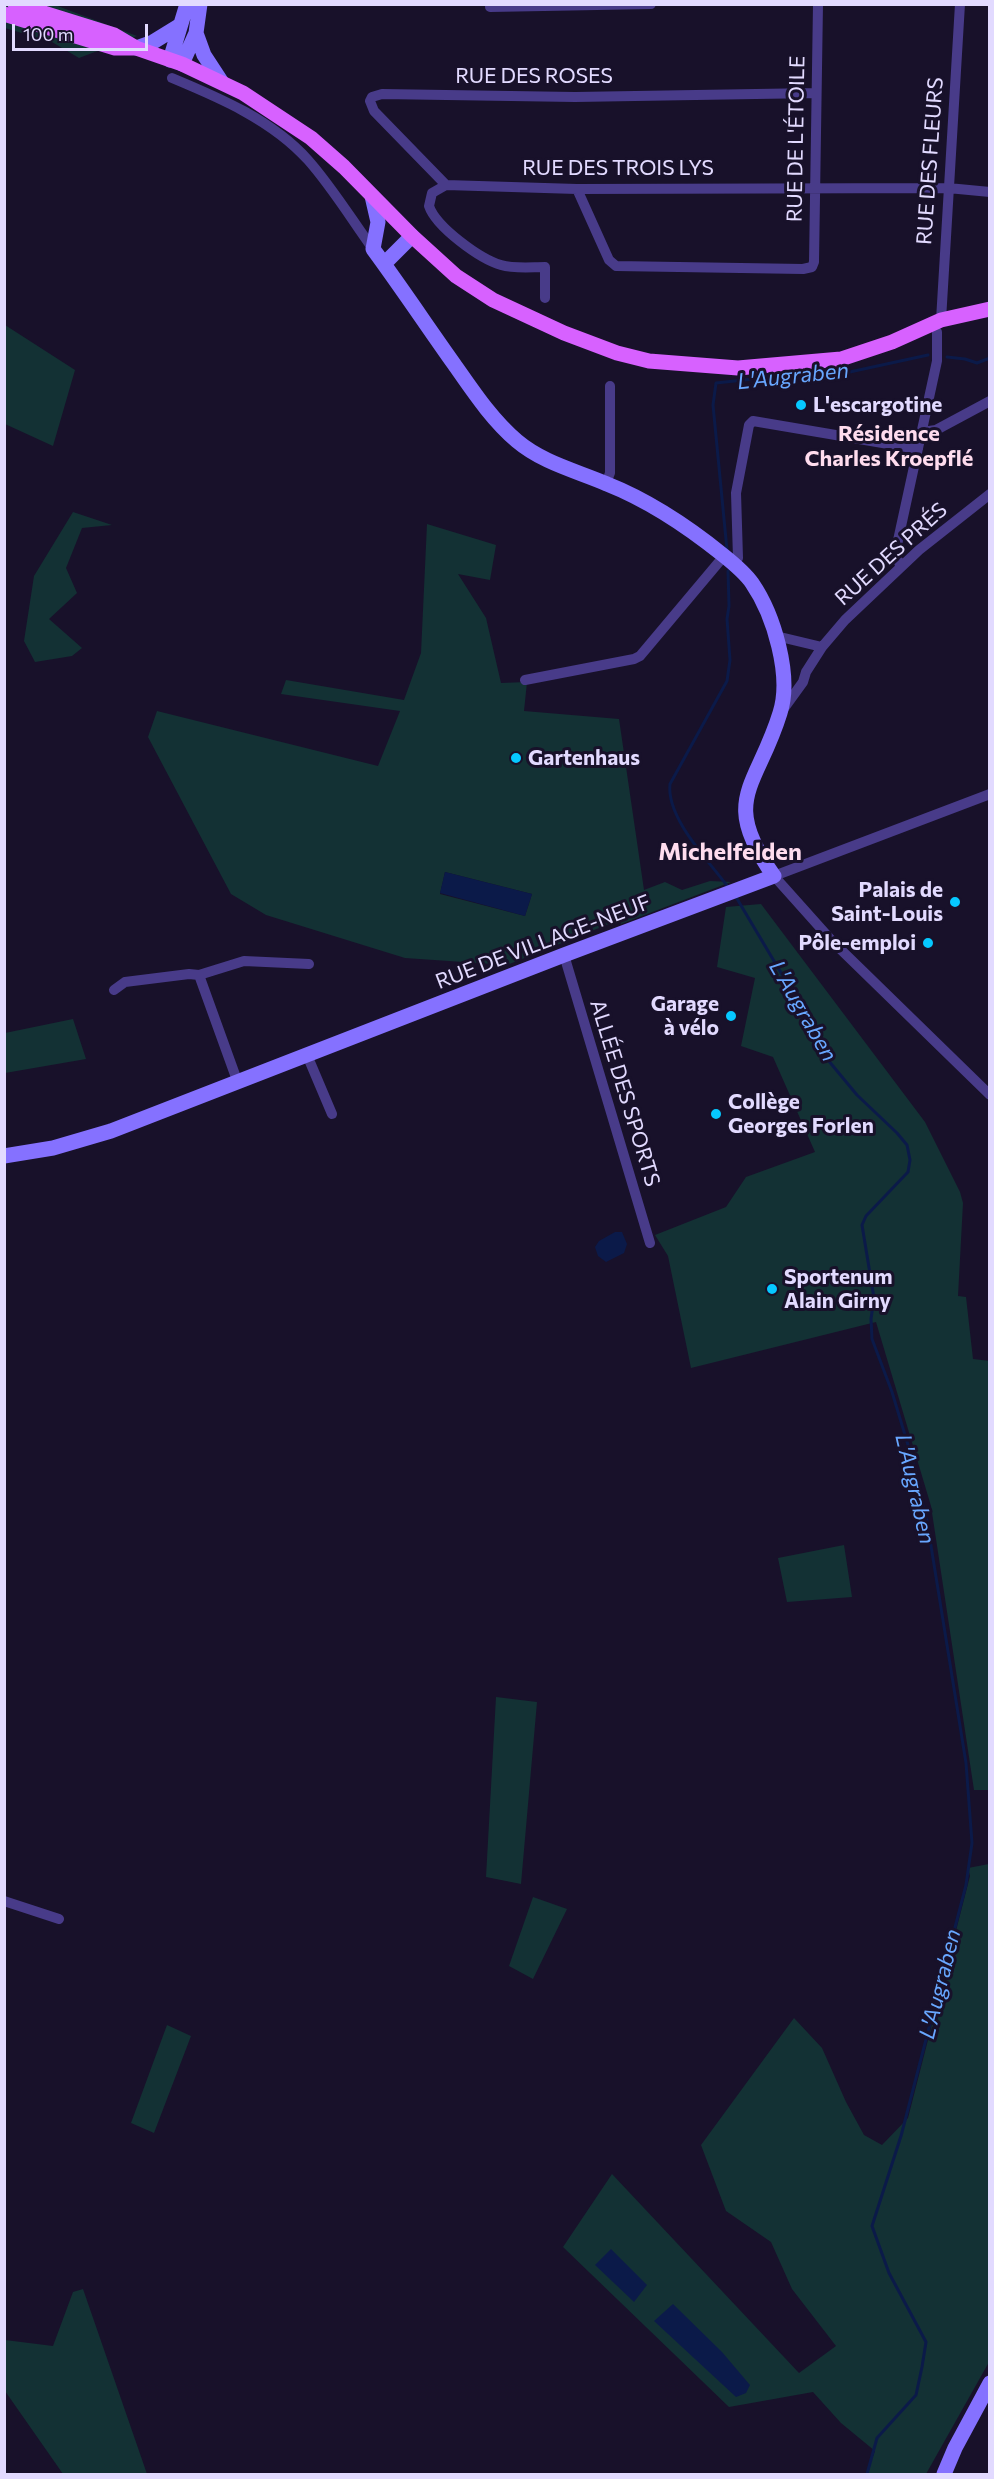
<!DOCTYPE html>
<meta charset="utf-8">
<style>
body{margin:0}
#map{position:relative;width:994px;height:2479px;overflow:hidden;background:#18112a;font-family:Commissioner,sans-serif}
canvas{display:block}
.frame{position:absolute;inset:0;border:6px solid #e2daff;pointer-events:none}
.scale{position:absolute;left:12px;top:24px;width:136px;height:27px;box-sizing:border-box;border:3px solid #e2daff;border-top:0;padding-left:8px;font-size:18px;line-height:21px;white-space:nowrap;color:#e2daff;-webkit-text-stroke:4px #18112a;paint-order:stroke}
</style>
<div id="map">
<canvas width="994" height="2479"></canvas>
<div class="frame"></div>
<div class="scale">100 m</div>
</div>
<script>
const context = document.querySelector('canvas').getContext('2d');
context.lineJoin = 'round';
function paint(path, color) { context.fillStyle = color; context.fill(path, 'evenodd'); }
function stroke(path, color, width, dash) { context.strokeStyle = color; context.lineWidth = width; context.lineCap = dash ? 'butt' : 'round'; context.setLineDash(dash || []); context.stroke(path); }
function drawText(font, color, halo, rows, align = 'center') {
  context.font = font + ' Commissioner,sans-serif'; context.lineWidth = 6; context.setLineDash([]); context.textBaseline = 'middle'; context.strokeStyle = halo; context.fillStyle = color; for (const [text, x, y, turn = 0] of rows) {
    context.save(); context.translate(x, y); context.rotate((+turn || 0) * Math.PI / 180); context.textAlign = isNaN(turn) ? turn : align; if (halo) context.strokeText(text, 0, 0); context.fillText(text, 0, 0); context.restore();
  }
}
const green = new Path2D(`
 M4,5H55L137,36L79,58L52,42L5,28Z
 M5,325L75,370L53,446L5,424Z
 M73,512L112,525L82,528L66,568L77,593L49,619L82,648L72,656L35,662L24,641L34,576Z
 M427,524L496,545L490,580L458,574L486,618L501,683L527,682L524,711L619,719L644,890L665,882L682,890L710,881L731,882L621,924L619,920L507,965L405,958L266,915L231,894L148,737L157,711L378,766L400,711L281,694L286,680L404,700L421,653ZM445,872L532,894L525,916L440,894Z
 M761,904L925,1122L960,1192L963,1203L958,1296L966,1297L973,1359L990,1361L989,1790H974L931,1506L876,1322L691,1368L668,1256L655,1235L726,1207L746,1177L815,1152L773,1057L741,1046L755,978L717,967L726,907Z
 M73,1019L86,1059L5,1073V1033Z
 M844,1545L852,1597L787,1602L778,1558Z
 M496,1697L537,1702L521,1884L486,1877Z
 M989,1864V2362L926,2474H866L875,2451L841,2423L813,2392L729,2407L563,2247L612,2174L799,2373L836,2346L792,2289L771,2242L726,2211L701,2145L794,2018L822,2048L846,2102L864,2135L882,2145L908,2118L970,1876L968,1868Z
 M533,1897L567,1909L533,1979L509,1966Z
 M167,2025L191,2036L154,2133L131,2123Z
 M83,2289L147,2474H63L5,2391V2340L53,2346L73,2292Z`);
const water = new Path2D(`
 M445,872L532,894L525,916L440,893Z
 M615,1232H622L627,1244L624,1253L606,1262L598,1256L595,1247L599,1241Z
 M611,2249L647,2285L634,2302L595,2265Z
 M673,2304L722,2352L750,2385L746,2393L736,2397L654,2321Z`);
const stream = new Path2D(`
 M947,357L965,359L977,363L990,358
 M727,550L713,405L716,383L753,379L822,378L928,355
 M728,887C709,861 666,818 670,784L727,681L730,660L727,619L729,606L728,571
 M736,897L793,993L823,1054L857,1095L897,1133L907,1145L910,1160L908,1172L866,1216L862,1225L874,1298L871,1319L872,1339L892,1392L915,1468L927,1521L966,1763L972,1843L966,1885L901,2136L872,2226L889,2273L926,2342L922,2367L916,2395L877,2438L867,2474`);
const street = new Path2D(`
 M490,7L651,4
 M172,78C220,98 272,120 308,160C332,187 352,220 373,249
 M446,185L374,111L370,101L372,97L382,94L575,97L816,93
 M577,189L609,260L616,266L803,269L812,267L814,262L818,4
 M545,298V267C531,267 515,269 501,265C480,259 436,227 429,206L432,193L446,185L577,189L948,188L990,192
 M941,320L960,4
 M922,432L936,430L990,401
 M606,483L610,473V386
 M734,564L738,558L736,493L749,425L753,421L918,449
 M901,567L895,554L937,361V332
 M776,636L822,647
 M525,680L634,659L640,656L724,556
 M782,711L803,682L806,672L822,647L845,620L919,550L990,494
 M990,794L774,876L833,942L990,1095
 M564,955L650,1243
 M199,975L238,1083
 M114,990L125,982L189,974L199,975L244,961L309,964
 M307,1055L332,1114
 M4,1901L59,1919`);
const secondary = new Path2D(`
 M196,33L204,55L221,81
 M136,48L153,42L179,26
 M170,60L187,4
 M182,64L196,33L200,4
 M384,264L412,236
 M4,1156L53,1148L111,1131L564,955L774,876C719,799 757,788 780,713C792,676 774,615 752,583C745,573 733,563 723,555C687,526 650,501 607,484C577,471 543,463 517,441C492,420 473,391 454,364C427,326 401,287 373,249L378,222L372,196
 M944,2474L955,2448L990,2383`);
const primary = new Path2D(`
 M15,4L114,35L136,48L182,64L243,93L311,138L344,167L412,236L456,276L493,300L564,333L617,353L649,361L738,368L841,359L892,342L941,320L990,309
 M4,14L115,48H136`);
const markers = [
 [801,405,6,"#06c8ff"],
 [516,758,6,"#06c8ff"],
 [955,902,6,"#06c8ff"],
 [928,943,6,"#06c8ff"],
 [731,1016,6,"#06c8ff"],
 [716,1114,6,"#06c8ff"],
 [772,1289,6,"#06c8ff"]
];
const streetNames = [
 ["RUE DES ROSES",534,76],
 ["RUE DE L'ÉTOILE",796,139,-89],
 ["RUE DES FLEURS",930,161,-86],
 ["RUE DES TROIS LYS",618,168],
 ["RUE DES PRÉS",891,554,-42],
 ["RUE DE VILLAGE-NEUF",543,942,-21],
 ["ALLÉE DES SPORTS",625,1093,73]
];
const poiNames = [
 ["L'escargotine",813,405],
 ["Gartenhaus",528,758],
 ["Palais de",943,890,"right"],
 ["Saint-Louis",943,914,"right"],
 ["Pôle-emploi",916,943,"right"],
 ["Garage",719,1004,"right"],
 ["à vélo",719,1028,"right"],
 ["Collège",728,1102],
 ["Georges Forlen",728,1126],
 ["Sportenum",784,1277],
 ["Alain Girny",784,1301]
];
const waterNames = [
 ["L'Augraben",793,376,-6],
 ["L'Augraben",803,1011,60],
 ["L'Augraben",915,1489,77],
 ["L'Augraben",940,1984,-76]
];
const neighbourhoodNames = [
 ["Résidence",889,434],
 ["Charles Kroepflé",889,459]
];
const quarterNames = [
 ["Michelfelden",730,852]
];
paint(green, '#133134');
paint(water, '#0b1a49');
stroke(stream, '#0b1a49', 3);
stroke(street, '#483b89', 10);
stroke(secondary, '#8571ff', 15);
stroke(primary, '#d761ff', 15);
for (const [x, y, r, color] of markers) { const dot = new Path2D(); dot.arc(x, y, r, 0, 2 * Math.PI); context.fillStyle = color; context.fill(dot); stroke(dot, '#18112a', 2); }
drawText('21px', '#e2daff', '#18112a', streetNames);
drawText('bold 21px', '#e2daff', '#18112a', poiNames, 'left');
drawText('italic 22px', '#68a7ff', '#18112a', waterNames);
drawText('bold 22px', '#ffdcee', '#18112a', neighbourhoodNames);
drawText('bold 24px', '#ffdcee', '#18112a', quarterNames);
</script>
